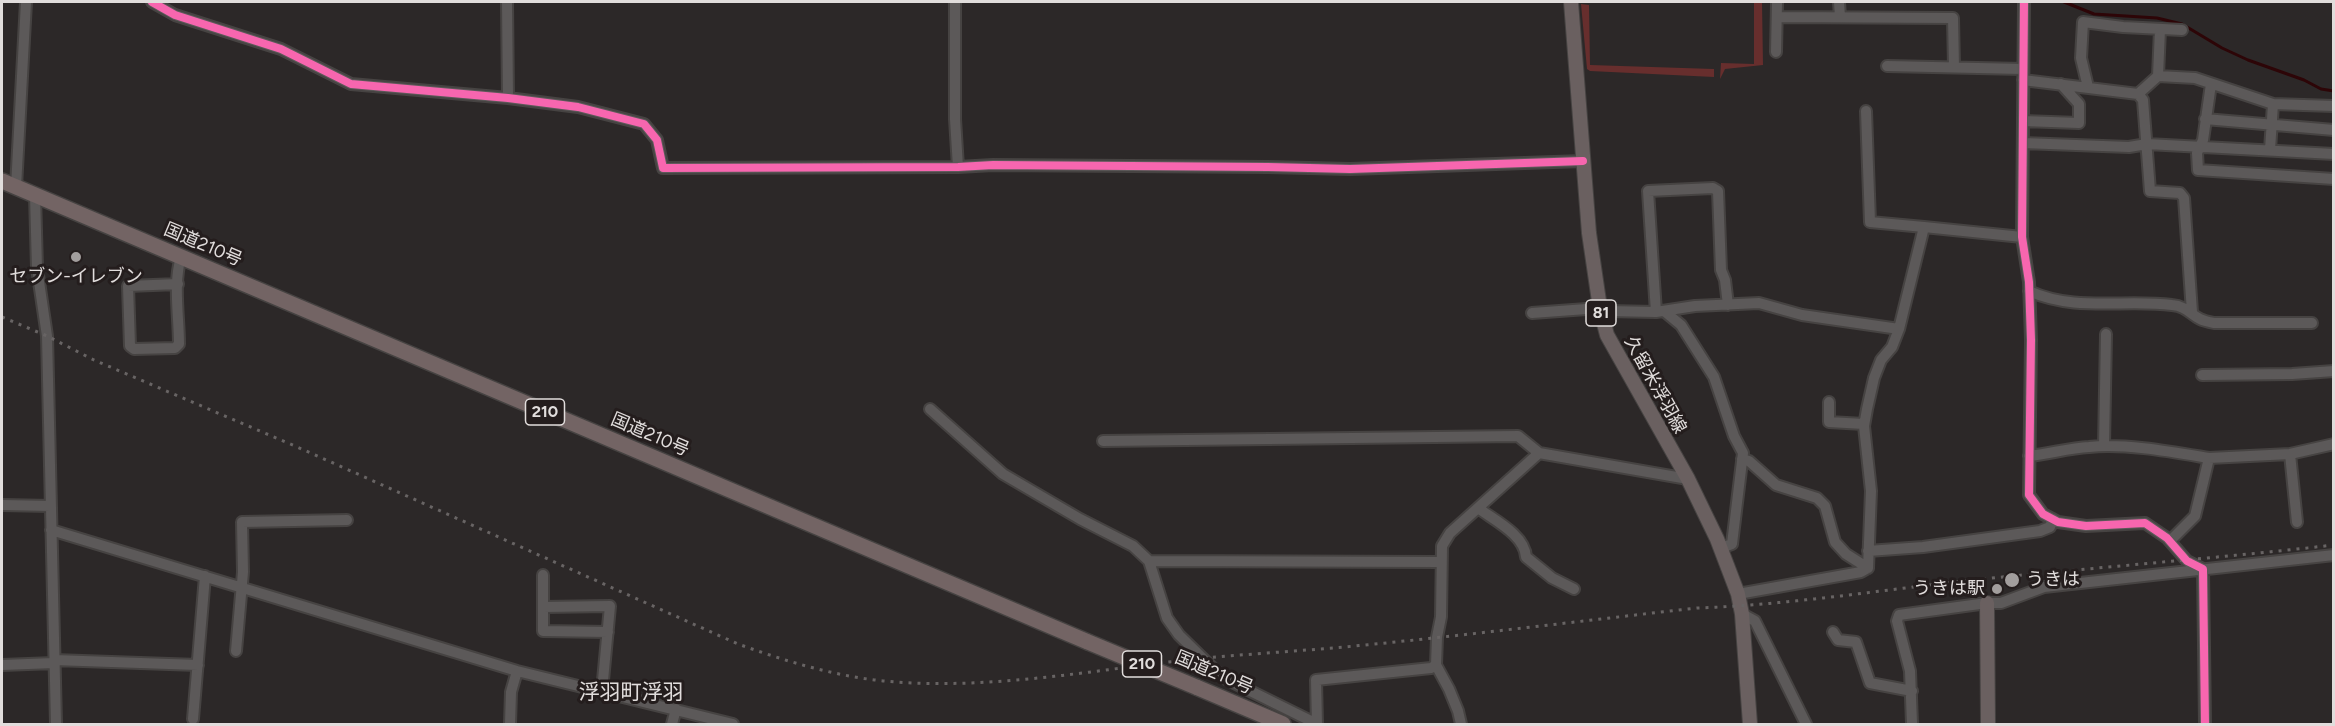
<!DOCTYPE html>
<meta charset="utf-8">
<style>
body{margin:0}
#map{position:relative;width:2335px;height:726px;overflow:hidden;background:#2c2828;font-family:Figtree,sans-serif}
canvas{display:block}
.frame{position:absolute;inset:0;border:3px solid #e1dddc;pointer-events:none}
</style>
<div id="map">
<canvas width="2335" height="726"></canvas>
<div class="frame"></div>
</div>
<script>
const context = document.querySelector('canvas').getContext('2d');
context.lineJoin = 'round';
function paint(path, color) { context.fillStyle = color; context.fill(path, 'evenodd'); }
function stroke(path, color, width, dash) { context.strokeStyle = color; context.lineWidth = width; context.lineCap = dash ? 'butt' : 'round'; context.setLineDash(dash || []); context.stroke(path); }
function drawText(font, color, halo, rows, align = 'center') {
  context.font = font + ' Figtree,"Noto Sans JP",sans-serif'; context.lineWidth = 6; context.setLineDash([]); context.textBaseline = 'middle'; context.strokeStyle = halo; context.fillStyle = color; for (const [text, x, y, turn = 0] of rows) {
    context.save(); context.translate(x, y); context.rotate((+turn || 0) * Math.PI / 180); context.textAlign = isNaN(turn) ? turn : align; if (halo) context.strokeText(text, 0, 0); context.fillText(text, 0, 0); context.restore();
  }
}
const green = new Path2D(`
 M1754,2H1762L1763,65L1725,69L1720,79L1721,63L1754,64Z
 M1581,4L1589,5L1590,65L1714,69V77L1590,71L1587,69Z`);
const stream = new Path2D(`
 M2064,2L2094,14L2157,18L2182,24L2222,48L2248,60L2304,80L2321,89L2334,91`);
const minor = new Path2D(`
 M152,2L175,15L281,49L351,84L508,98L578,107L644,124L657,140L663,168L958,167L993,165L1268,167L1350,169L1583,161
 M507,2L508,98
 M955,2V119L958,167
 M1839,2L1840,17
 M2024,2L2022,237L2029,282L2031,340L2029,495L2043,514L2058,522L2086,526L2145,523L2167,538L2187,561L2203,569L2205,724
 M1777,17L1953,18L1954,67
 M1776,52L1777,3
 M1887,66L2023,69
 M2158,76L2195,78L2273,104L2334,106
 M2023,80L2138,94L2143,100L2150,191L2180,193L2184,198L2192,312
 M2211,84L2203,140L2197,153L2198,170L2334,179
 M2088,87L2081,58L2083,22L2123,27L2182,30
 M2138,94L2158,76L2160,29
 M1866,111L1870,222L1924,227
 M2205,119L2334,130
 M2023,121L2079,123V104L2061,84
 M2023,143L2129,147L2147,144L2334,154
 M2270,150L2273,104
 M16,187L26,2
 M35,195L37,268L47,336L56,724
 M178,284L128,286L130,346L134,349L175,348L179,344C179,317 173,283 181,257
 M2029,291C2075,312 2124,299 2172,305C2186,306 2190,314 2200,319C2204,321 2209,322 2214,323H2312
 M1664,311L1681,325L1714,377L1734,436L1743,453L1732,544L1721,548
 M1656,312L1648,191L1713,188L1718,191L1721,270L1725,280L1728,305
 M1532,313L1600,308L1607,311L1656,312L1695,306L1759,303L1802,315L1899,329
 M2202,375L2292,374L2334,371
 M1829,402V422L1864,424
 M930,409L1003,474L1080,519L1133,546L1149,561L1167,618L1179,635L1222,677L1317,724
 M1103,441L1518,436L1539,453
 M2104,446L2106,334
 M2290,454L2297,522
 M2029,456C2049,454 2069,448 2089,447C2125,443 2173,452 2209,458
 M1742,459L1749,461L1776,485L1817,498L1825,506L1835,542L1846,554L1868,568
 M2,505L51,506
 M1478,508C1494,520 1525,535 1526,557L1552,578L1574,589
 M51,530L517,671L733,724
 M2170,541L2195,516L2209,458L2290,454L2334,444
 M1868,551L1923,547L2040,531L2050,527L2053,519
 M1149,561L1441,562
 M1868,568L1871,491L1864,426L1867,409L1874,378L1881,360L1892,347L1899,329L1924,227L2022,237
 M543,575V631L608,632
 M1738,594L1861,572L1868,568
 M543,607L610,606L602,691
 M1742,614L1755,621L1806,724
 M1833,632L1838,640L1856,642L1870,683L1912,691
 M236,651L243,572L242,522L347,520
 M54,660L198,665
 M2,665L54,663
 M193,719L205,576
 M510,724L511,692L517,671
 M672,724L676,709
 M1317,724L1316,680L1431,668L1436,665
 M1461,724L1458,711L1449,689L1436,665L1437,637L1441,617L1442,546L1450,533L1539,453L1688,479
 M1912,724L1910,671L1897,621L1899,615L1987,603H2001L2044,587L2334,555`);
const major = new Path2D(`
 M1571,2L1589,233L1600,308L1607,335L1688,479L1717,539L1738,594L1742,614L1750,724
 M1987,603L1988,724`);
const highway = new Path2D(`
 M2,181L1088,642
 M1196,687L1283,724`);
const rail = new Path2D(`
 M2,317L47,336L94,360L295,446L738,644C785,661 834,676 884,681C991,691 1098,669 1204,658C1250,654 1298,651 1344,647C1462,636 1580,621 1697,608C1786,605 1875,591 1963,581C2087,568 2210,559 2334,545`);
const highwayBridge = new Path2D(`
 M1088,642L1196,687`);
const cycleway = new Path2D(`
 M152,2L175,15L281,49L351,84L508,98L578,107L644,124L657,140L663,168L958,167L993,165L1268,167L1350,169L1583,161
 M2024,2L2022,237L2029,282L2031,340L2029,495L2043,514L2058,522L2086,526L2145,523L2167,538L2187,561L2203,569L2205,724`);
const markers = [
 [76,257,6,"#a29e9d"],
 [2012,580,8,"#a29e9d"],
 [1997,589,6,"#a29e9d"]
];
const shields = [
 [1601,313,30],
 [545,412,39],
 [1142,664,39]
];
const shieldNames = [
 ["81",1601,313],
 ["210",545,412],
 ["210",1142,664]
];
const streetNames = [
 ["国道210号",203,245,23],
 ["久留米浮羽線",1655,385,61],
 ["国道210号",650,435,23],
 ["国道210号",1214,673,23]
];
const poiNames = [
 ["セブン-イレブン",76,277],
 ["うきは",2026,580,"left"],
 ["うきは駅",1985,589,"right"]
];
const quarterNames = [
 ["浮羽町浮羽",631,693]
];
paint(green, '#672e2d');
stroke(stream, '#2d0507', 3);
stroke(minor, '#464342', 14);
stroke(major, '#464342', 16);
stroke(highway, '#464342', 18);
stroke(minor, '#5c5959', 10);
stroke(major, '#6a6060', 14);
stroke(highway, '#736464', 15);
stroke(rail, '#686464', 3, [3, 6]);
stroke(highwayBridge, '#464342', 18, []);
stroke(highwayBridge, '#736464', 15);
stroke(cycleway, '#f766af', 8);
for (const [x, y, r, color] of markers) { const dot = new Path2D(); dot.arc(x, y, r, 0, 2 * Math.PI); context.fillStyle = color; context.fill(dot); stroke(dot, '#241d1d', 2); }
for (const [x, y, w] of shields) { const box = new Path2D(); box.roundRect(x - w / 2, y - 13, w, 26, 4.5); context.fillStyle = '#241d1d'; context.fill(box); stroke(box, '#e1dddc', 1.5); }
drawText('bold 16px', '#e1dddc', null, shieldNames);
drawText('18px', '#e1dddc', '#241d1d', streetNames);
drawText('18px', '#e1dddc', '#241d1d', poiNames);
drawText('21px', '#e1dddc', '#241d1d', quarterNames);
</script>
